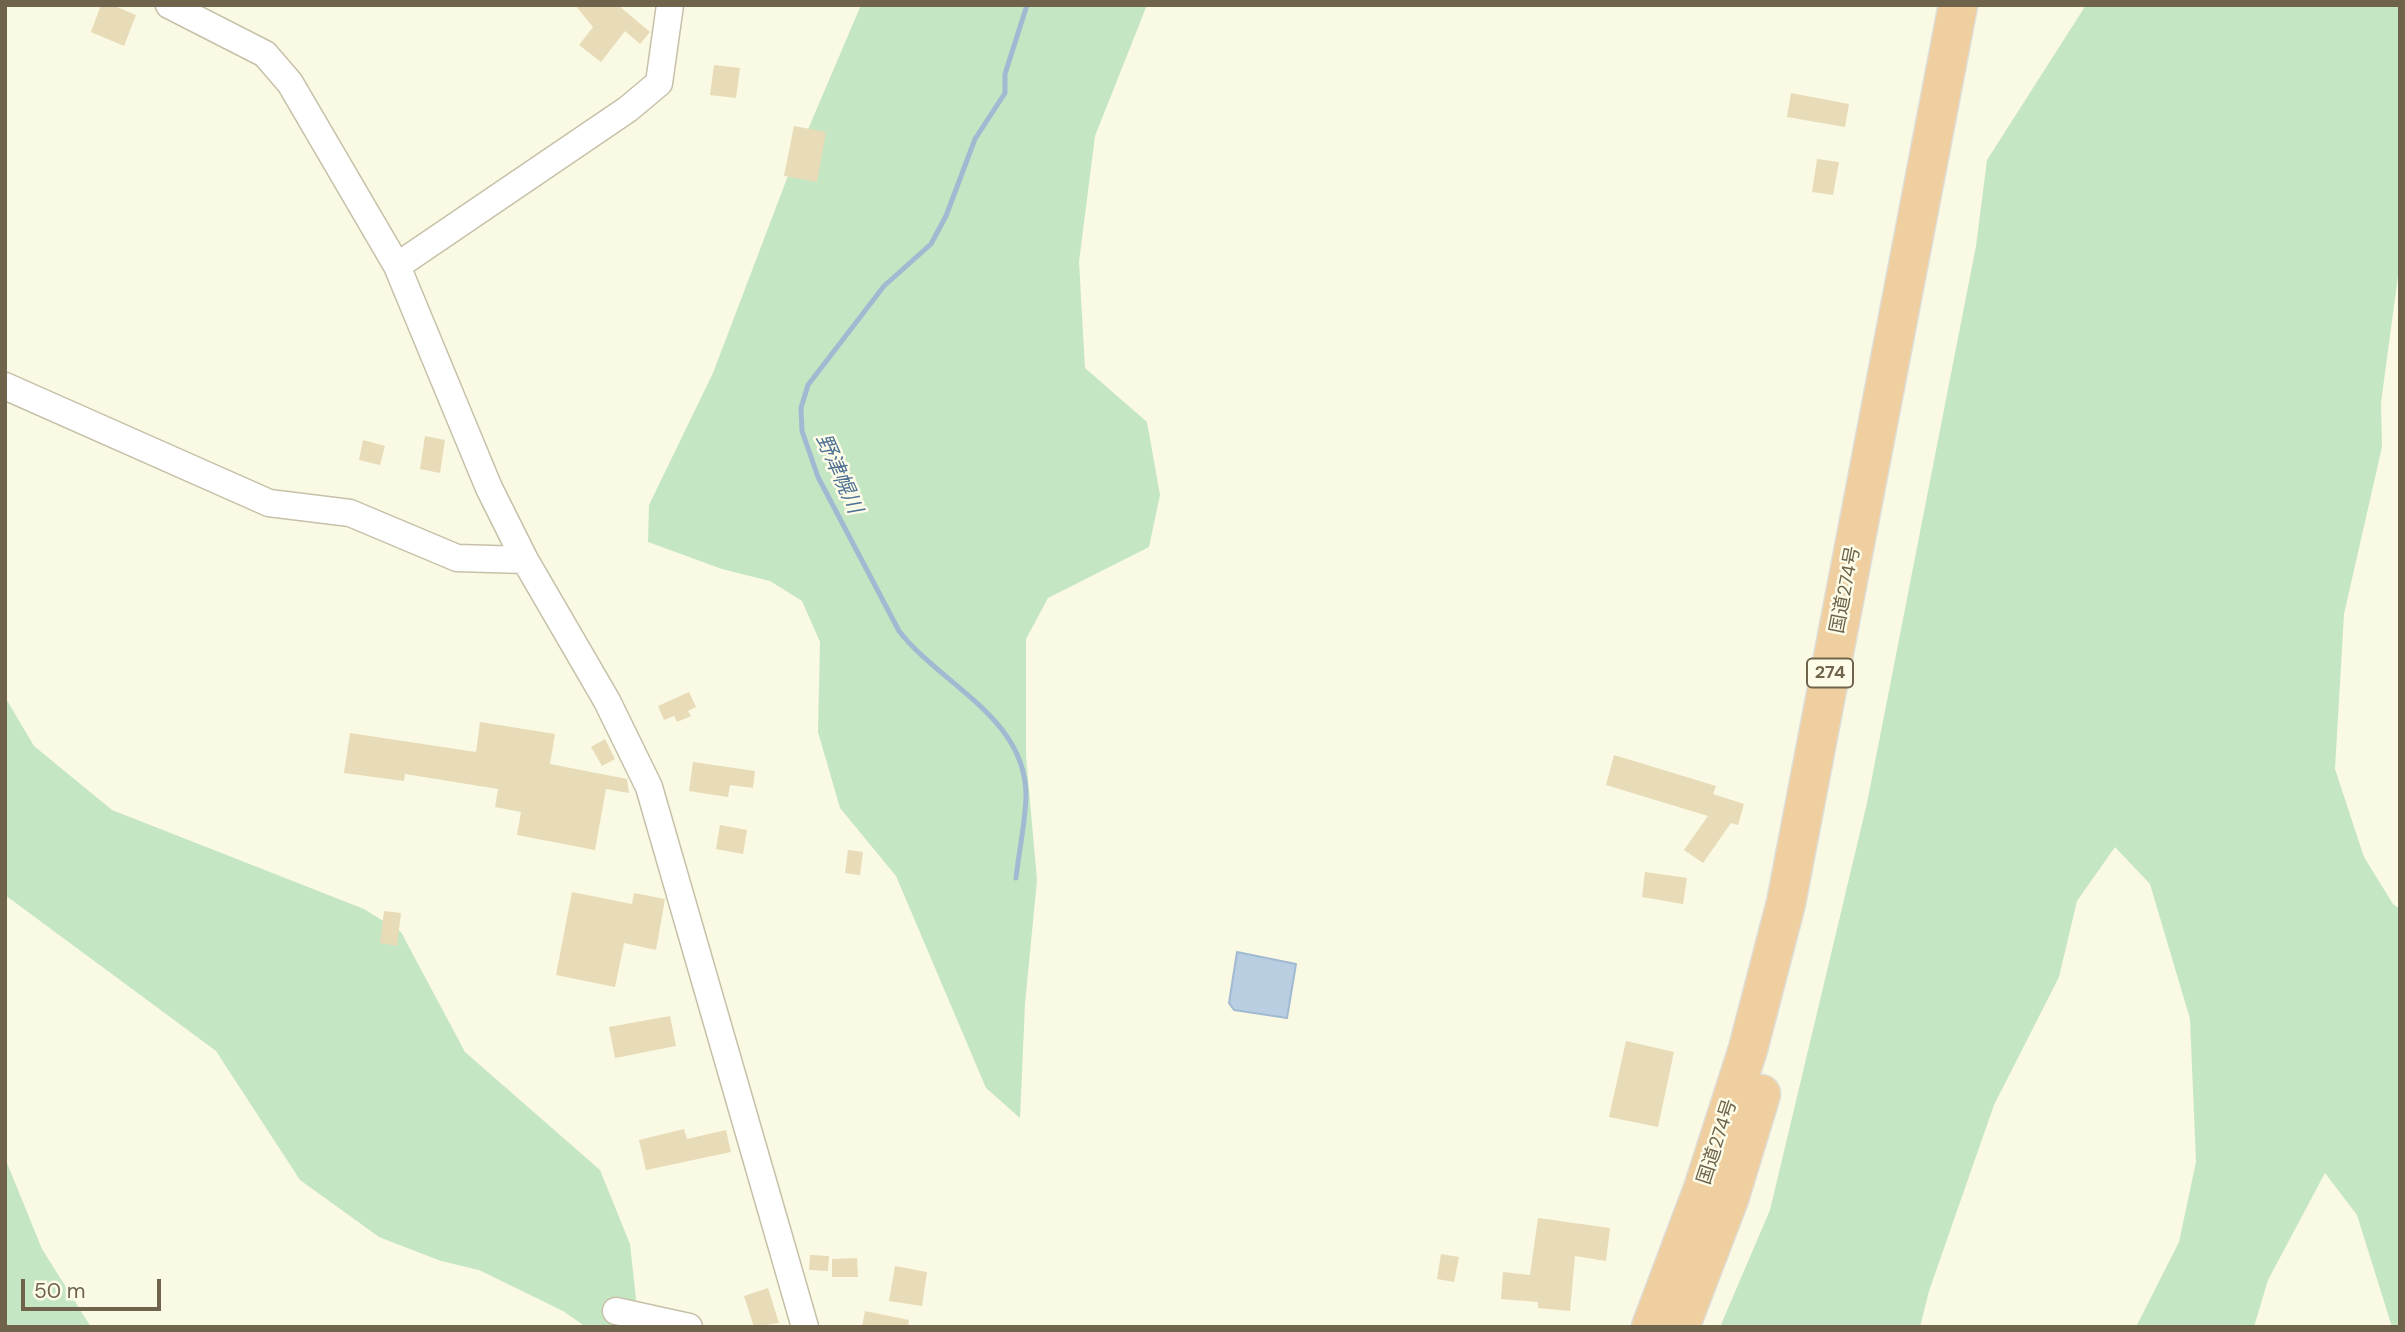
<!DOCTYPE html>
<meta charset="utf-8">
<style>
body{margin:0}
#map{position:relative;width:2405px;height:1332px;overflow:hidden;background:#faf9e3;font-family:"DM Sans",sans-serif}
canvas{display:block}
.frame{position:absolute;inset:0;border:7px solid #6f644b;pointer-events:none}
.scale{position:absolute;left:21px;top:1279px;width:140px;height:32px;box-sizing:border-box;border:4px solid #6f644b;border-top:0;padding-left:9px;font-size:21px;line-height:24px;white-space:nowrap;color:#6f644b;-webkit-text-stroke:5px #fdfce8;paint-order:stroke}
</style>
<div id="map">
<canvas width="2405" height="1332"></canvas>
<div class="frame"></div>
<div class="scale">50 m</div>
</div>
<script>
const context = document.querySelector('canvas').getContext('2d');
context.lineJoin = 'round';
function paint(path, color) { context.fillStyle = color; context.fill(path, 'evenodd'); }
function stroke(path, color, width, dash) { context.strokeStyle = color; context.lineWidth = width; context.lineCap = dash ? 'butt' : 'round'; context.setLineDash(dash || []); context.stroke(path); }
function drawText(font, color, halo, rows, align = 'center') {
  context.font = font + ' "DM Sans","Noto Sans JP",sans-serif'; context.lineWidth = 5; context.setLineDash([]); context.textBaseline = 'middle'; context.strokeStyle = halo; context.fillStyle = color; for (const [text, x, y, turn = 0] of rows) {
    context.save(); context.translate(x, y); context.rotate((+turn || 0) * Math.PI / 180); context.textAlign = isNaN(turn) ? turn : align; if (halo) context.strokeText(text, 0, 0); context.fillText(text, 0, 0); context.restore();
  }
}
const green = new Path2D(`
 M861,5H1147L1095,136L1079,262L1085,368L1147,422L1160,495L1149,547L1048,598L1026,639V756L1037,880L1025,1004L1020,1118L986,1088L896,876L840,808L818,732L820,642L802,601L770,581L722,569L648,542L649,505L713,373L786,181Z
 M2086,5H2400V261L2381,403L2382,447L2344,614L2335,769L2364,857L2393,904L2400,909V1327H2392L2357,1215L2325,1173L2268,1280L2254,1327H2136L2179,1242L2196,1162L2190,1019L2150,884L2115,847L2077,901L2059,977L1994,1105L1929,1291L1920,1327H1720L1770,1210L1867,803L1976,246L1987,160Z
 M5,697L34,746L112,810L364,909L401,932L465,1052L600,1170L630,1244L639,1327H586L563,1311L479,1270L441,1261L379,1237L300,1180L216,1051L5,895Z
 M5,1158L42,1249L91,1327H5Z`);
const water = new Path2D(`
 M1237,952L1296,964L1287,1018L1234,1010L1229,1003Z`);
const stream = new Path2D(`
 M1016,878C1019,851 1025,824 1026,797C1027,718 941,685 899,631L818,477L802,431L801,408L808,385L884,286L931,244L946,216L975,139L1005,93V74L1027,5`);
const building = new Path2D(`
 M101,5H112L136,15L124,46L91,32Z
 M575,5H618L650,32L640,44L625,31L601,62L579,45L593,27Z
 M714,65L740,68L736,98L710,95Z
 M1791,93L1849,104L1845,127L1787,117Z
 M794,126L826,132L817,182L784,176Z
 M1817,159L1839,162L1833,195L1812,192Z
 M425,436L445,440L440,473L420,469Z
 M363,440L385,446L380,465L359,460Z
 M689,692L696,707L688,711L691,716L677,722L674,716L664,720L658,706Z
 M480,722L555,734L550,764L627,779L629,793L606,789L595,850L517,835L521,812L495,807L498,789L405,774L404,781L344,773L350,733L476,752Z
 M605,739L615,759L602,766L591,747Z
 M1614,755L1716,786L1713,794L1744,804L1738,825L1731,823L1703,863L1684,850L1708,816L1606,785Z
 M693,762L755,771L753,788L730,785L728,797L689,791Z
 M720,825L747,830L743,854L716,849Z
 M848,850L863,852L860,875L845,873Z
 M1645,872L1687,878L1683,904L1642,897Z
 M572,892L632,904L634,893L665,899L656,950L624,943L615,987L556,975Z
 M384,911L401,913L397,946L380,943Z
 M670,1016L676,1046L615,1058L609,1027Z
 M1626,1041L1674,1052L1658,1127L1609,1117Z
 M684,1129L687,1139L726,1130L731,1152L646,1170L639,1140Z
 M1538,1218L1610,1228L1606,1261L1575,1256L1570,1311L1538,1308V1302L1501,1299L1503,1272L1530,1275Z
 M1441,1254L1459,1257L1454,1282L1437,1279Z
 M810,1255L829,1256L828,1271L809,1270Z
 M857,1258L858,1277H832V1259Z
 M895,1266L927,1272L922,1306L889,1301Z
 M768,1288L779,1323L754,1327L744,1296Z
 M865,1311L909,1320L908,1327H862Z`);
const minor = new Path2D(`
 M169,5L265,54L290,83L397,266L489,488L525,560L607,701L649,787L805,1327
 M397,266L628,109L659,83L670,5
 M5,386L269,503L350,513L457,558L525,560
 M616,1311L689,1327`);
const highway = new Path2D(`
 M1651,1327L1703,1189L1748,1049L1786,903L1958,5
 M1680,1327L1729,1199L1761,1094`);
const shields = [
 [1830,673,46]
];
const shieldNames = [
 ["274",1830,673]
];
const streetNames = [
 ["国道274号",1846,590,-79],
 ["国道274号",1718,1142,-72]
];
const waterNames = [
 ["野津幌川",838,474,66]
];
paint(green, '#c5e6c3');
paint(water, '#b9cee1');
stroke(water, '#a1bad2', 2);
stroke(stream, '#a1bad2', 5);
paint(building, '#e8dbb8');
stroke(minor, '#c7c0a8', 29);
stroke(highway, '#dfddd7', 41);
stroke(minor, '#fff', 26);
stroke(highway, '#efcf9f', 38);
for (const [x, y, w] of shields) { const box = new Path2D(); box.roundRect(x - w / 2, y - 14.5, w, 29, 5); context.fillStyle = '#fdfce8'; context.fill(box); stroke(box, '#6f644b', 2); }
drawText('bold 18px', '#6f644b', null, shieldNames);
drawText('19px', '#6f644b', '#fdfce8', streetNames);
drawText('italic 21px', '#517395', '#fdfce8', waterNames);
</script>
